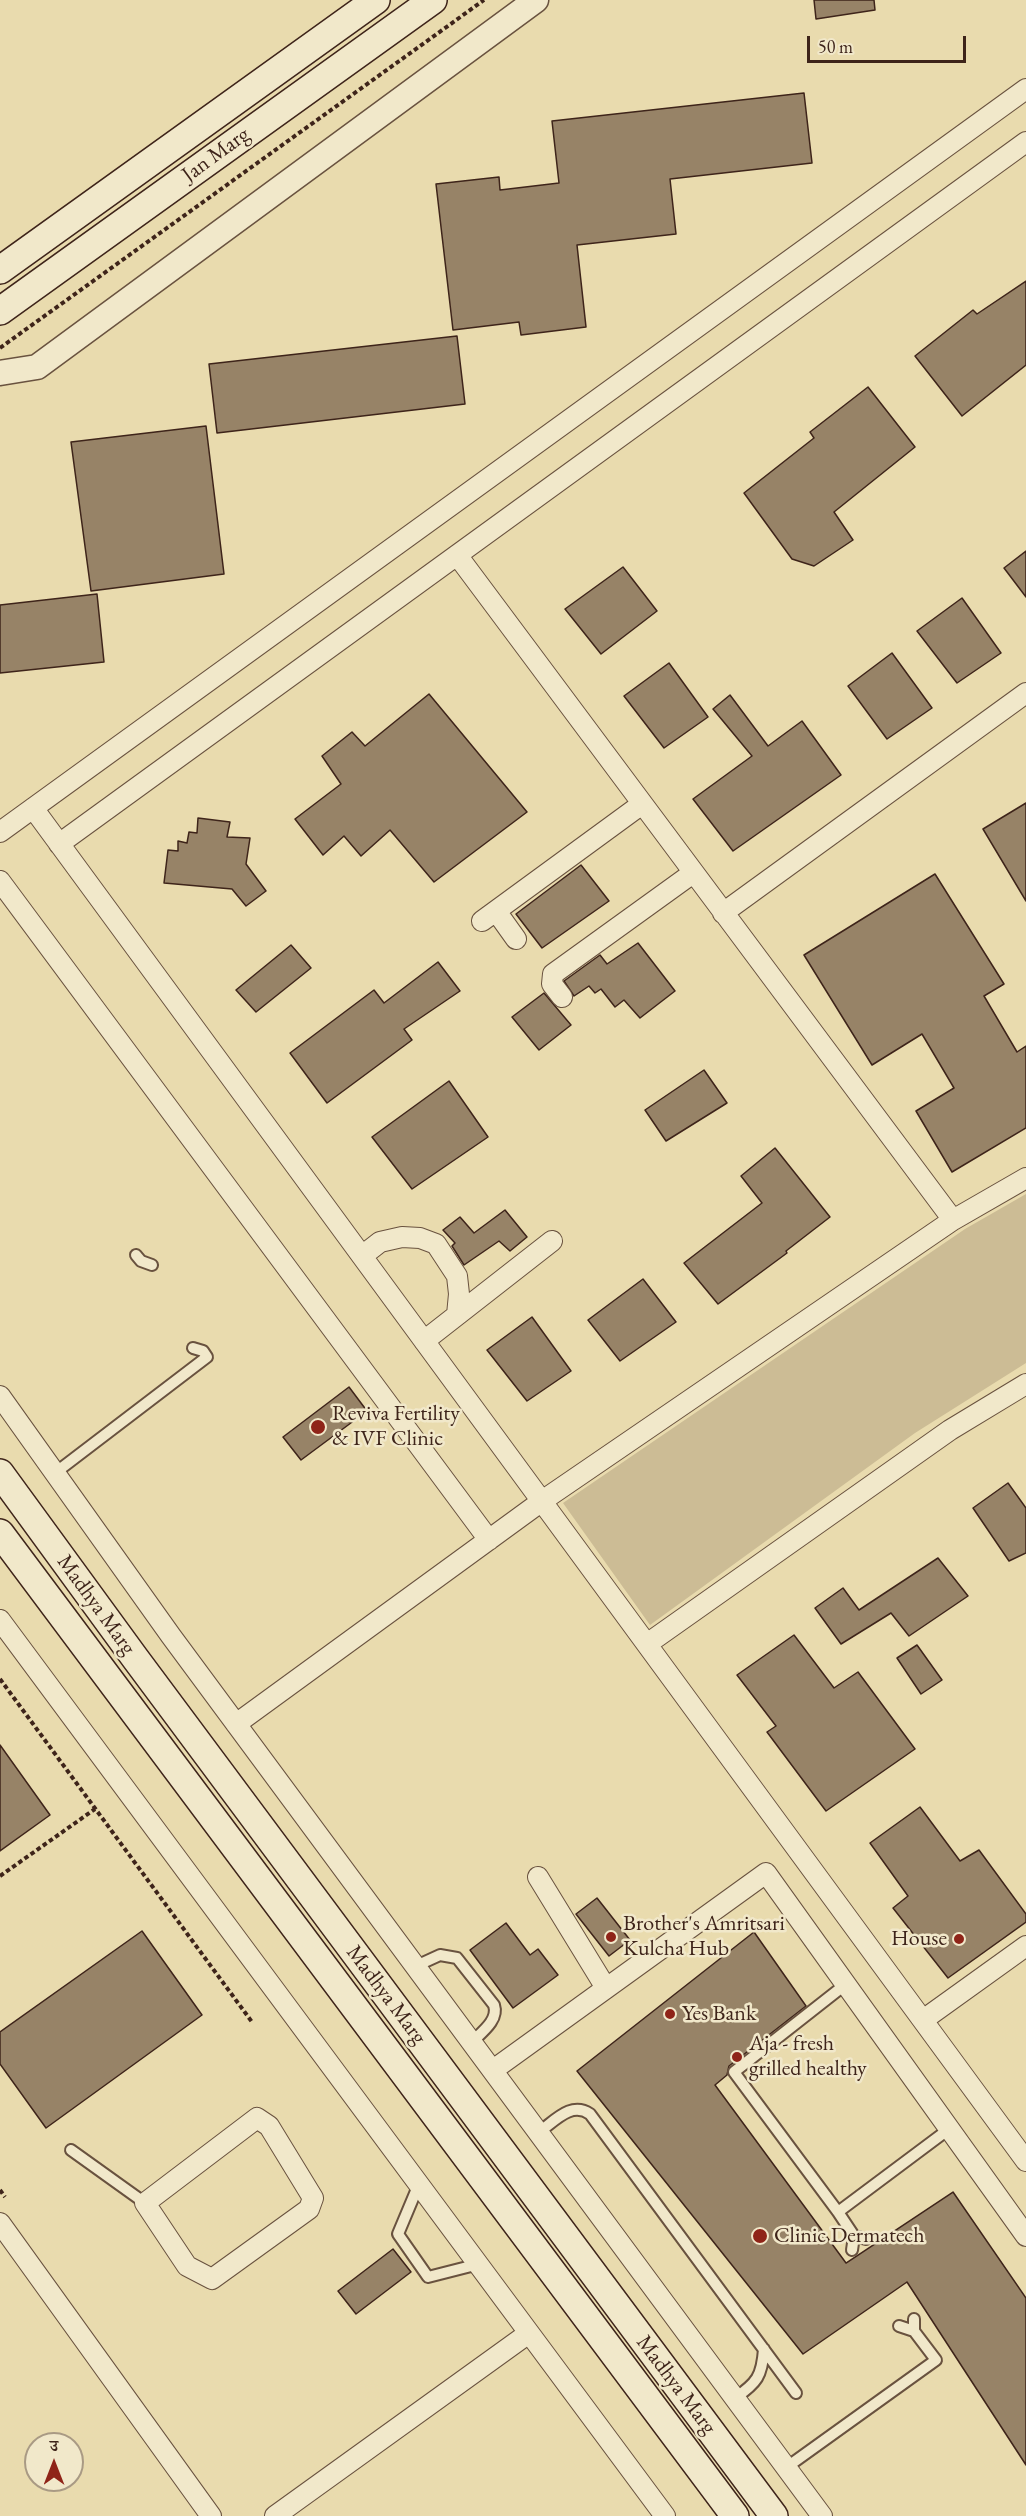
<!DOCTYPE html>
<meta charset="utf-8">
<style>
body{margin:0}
#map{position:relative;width:1026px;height:2516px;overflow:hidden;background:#e9dbae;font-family:"EB Garamond","Noto Serif Devanagari",serif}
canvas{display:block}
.north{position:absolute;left:24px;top:2432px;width:60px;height:60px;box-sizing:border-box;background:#f1e8ca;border:2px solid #a99a84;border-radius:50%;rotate:0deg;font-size:16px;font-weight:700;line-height:24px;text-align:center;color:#3e241a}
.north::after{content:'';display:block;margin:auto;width:21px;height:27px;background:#8f2418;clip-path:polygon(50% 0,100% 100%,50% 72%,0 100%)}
.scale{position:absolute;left:807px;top:36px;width:159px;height:27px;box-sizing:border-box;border:3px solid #3e241a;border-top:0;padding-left:8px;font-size:18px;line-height:21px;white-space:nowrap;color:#3e241a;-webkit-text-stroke:4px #f1e8ca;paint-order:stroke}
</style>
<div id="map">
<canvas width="1026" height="2516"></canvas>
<div class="north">उ</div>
<div class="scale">50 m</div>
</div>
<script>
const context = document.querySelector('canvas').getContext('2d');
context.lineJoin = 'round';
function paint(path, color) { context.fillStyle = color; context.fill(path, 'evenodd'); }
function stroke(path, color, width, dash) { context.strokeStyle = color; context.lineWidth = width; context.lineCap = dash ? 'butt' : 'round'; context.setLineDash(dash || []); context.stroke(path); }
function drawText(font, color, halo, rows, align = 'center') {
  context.font = font + ' "EB Garamond",serif'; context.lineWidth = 5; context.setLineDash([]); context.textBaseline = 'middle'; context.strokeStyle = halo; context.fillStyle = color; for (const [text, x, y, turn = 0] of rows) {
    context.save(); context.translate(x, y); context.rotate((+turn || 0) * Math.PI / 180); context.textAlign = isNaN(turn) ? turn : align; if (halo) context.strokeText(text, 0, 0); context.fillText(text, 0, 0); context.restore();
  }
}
const green = new Path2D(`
 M1026,1194V1363L915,1433L650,1625L563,1503L965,1229Z`);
const building = new Path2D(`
 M814,0H874L875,10L816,19Z
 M804,93L812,163L670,179L676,234L577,245L586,327L521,335L519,322L453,330L436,184L499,177L500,190L559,183L552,121Z
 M1026,281V365L962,416L915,356L973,310L977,314Z
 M457,336L465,404L217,433L209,364Z
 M868,387L915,447L834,512L853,540L814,566L792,559L744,493L814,438L810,432Z
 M206,426L224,574L91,591L71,442Z
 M1026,551V597L1004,568Z
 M623,567L657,611L601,654L565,609Z
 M97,594L104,662L0,673V605Z
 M962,598L1001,653L957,683L917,631Z
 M892,653L932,708L887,739L848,686Z
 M669,663L708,717L664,748L624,696Z
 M429,694L527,812L434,882L390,830L361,856L344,836L323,855L295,819L341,784L322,756L352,732L365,746Z
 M730,695L768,746L802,721L841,775L733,851L693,799L752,756L713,709Z
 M1026,803V901L983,829Z
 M198,818L230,822L227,837L250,838L246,864L266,891L246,906L232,889L164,883L168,850L178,851V841L187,843L189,832L197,833Z
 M581,865L609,901L542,948L516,914Z
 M935,874L1004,984L984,996L1017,1052L1026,1046V1128L952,1172L916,1111L954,1088L922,1034L872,1065L804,955Z
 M638,943L675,991L640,1018L624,1000L615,1007L601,989L595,993L589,986L574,996L564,981L600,955L607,964Z
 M291,945L311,968L256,1012L236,990Z
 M438,962L460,991L404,1029L412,1040L327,1103L290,1053L374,990L384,1003Z
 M544,993L571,1025L539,1050L512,1017Z
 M704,1070L727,1103L666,1141L645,1110Z
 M449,1081L488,1137L412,1189L372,1137Z
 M775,1148L830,1217L786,1251L787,1253L718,1304L684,1263L762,1203L741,1176Z
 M505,1210L527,1237L510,1251L499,1241L464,1265L452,1246L455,1243L443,1230L460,1217L474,1233Z
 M643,1279L676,1322L620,1361L588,1320Z
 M532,1317L571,1371L527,1401L487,1350Z
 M349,1387L367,1411L301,1460L283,1437Z
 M1008,1483L1026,1508V1553L1009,1561L973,1508Z
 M938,1558L968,1596L909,1636L891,1613L841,1644L815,1608L843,1588L859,1610Z
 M794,1635L834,1688L858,1672L915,1749L826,1811L767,1732L776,1726L737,1675Z
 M917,1645L942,1680L921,1694L897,1658Z
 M0,1745L50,1815L0,1851Z
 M920,1807L960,1861L979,1850L1026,1914V1922L948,1978L893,1908L908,1896L870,1843Z
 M597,1898L630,1940L609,1956L576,1914Z
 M506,1923L530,1955L538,1949L558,1975L513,2008L470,1950Z
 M142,1931L202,2015L46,2128L0,2064V2032Z
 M754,1932L806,2006L729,2066L727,2075L715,2085L846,2263L953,2192L1026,2298V2465L907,2282L803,2354L577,2071Z
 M393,2249L411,2272L356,2314L338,2291Z`);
const path = new Path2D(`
 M0,348L484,0
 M0,1679L252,2022
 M0,1876L95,1809
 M0,2190L5,2197`);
const service = new Path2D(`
 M136,1255L141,1261L152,1265
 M55,1473L207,1357L203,1351L193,1348
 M416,1966L440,1955L457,1958L494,2005C499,2020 482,2032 472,2042
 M846,1984L734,2072L838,2212L949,2129
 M539,2132C555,2121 571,2101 590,2114L796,2393
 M71,2150L145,2203
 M419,2184L398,2234L428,2277L479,2264
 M838,2212L854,2236L866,2239
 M852,2250L854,2236
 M899,2326L914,2331
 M735,2398C757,2383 762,2376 764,2349
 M787,2467L936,2360L914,2331V2319`);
const minor = new Path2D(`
 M457,555L953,1220
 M33,808L1026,2161
 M0,832L1026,89
 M59,844L1026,142
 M0,881L489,1540
 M496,911L516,939
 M723,913L1026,693
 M482,921L642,804
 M562,997L552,984L553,974L693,873
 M362,1256L380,1242L402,1237L420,1238L436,1244L457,1276L459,1294L457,1315
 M424,1341L552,1241
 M0,1396L171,1636L822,2516
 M0,1620L665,2516
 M647,1644L950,1430L1026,1384
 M236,1724L542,1501L953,1220L1026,1178
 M538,1877L606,1988
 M923,2020L1026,1946
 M493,2070L766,1873L1026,2236
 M257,2118L269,2126L313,2198L309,2209L212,2279L187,2266L145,2203Z
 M0,2223L211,2516
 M275,2516L529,2333`);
const tertiary = new Path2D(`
 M0,373L37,367L536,0`);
const secondary = new Path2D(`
 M0,270L376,0
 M0,311L433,0
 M0,1473L135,1658L774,2516
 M0,1533L735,2516`);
const markers = [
 [318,1427,8,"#8f2418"],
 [611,1937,6,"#8f2418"],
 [959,1939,6,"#8f2418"],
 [670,2014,6,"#8f2418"],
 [737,2057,6,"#8f2418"],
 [760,2236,8,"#8f2418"]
];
const streetNames = [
 ["Jan Marg",216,155,-36],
 ["Madhya Marg",96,1605,54],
 ["Madhya Marg",386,1995,53],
 ["Madhya Marg",676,2385,53]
];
const poiNames = [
 ["Reviva Fertility",332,1414],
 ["& IVF Clinic",332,1439],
 ["Brother's Amritsari",623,1924],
 ["Kulcha Hub",623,1949],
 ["House",947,1939,"right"],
 ["Yes Bank",682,2014],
 ["Aja - fresh",749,2044],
 ["grilled healthy",749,2069],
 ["Clinic Dermatech",774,2236]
];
paint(green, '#ccbc95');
paint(building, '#978367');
stroke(building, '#3e241a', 1.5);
stroke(service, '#69523f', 14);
stroke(minor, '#69523f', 22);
stroke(tertiary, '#69523f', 27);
stroke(secondary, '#3e241a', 30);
stroke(path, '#3e241a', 4, [4.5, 3]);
stroke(service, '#f1e8ca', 10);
stroke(minor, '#f1e8ca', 20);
stroke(tertiary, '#f1e8ca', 24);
stroke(secondary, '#f1e8ca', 27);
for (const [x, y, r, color] of markers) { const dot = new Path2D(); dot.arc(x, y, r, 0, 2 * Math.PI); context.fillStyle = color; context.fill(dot); stroke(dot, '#f1e8ca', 2); }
drawText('22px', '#3e241a', '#f1e8ca', streetNames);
drawText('22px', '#3e241a', '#f1e8ca', poiNames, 'left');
</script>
